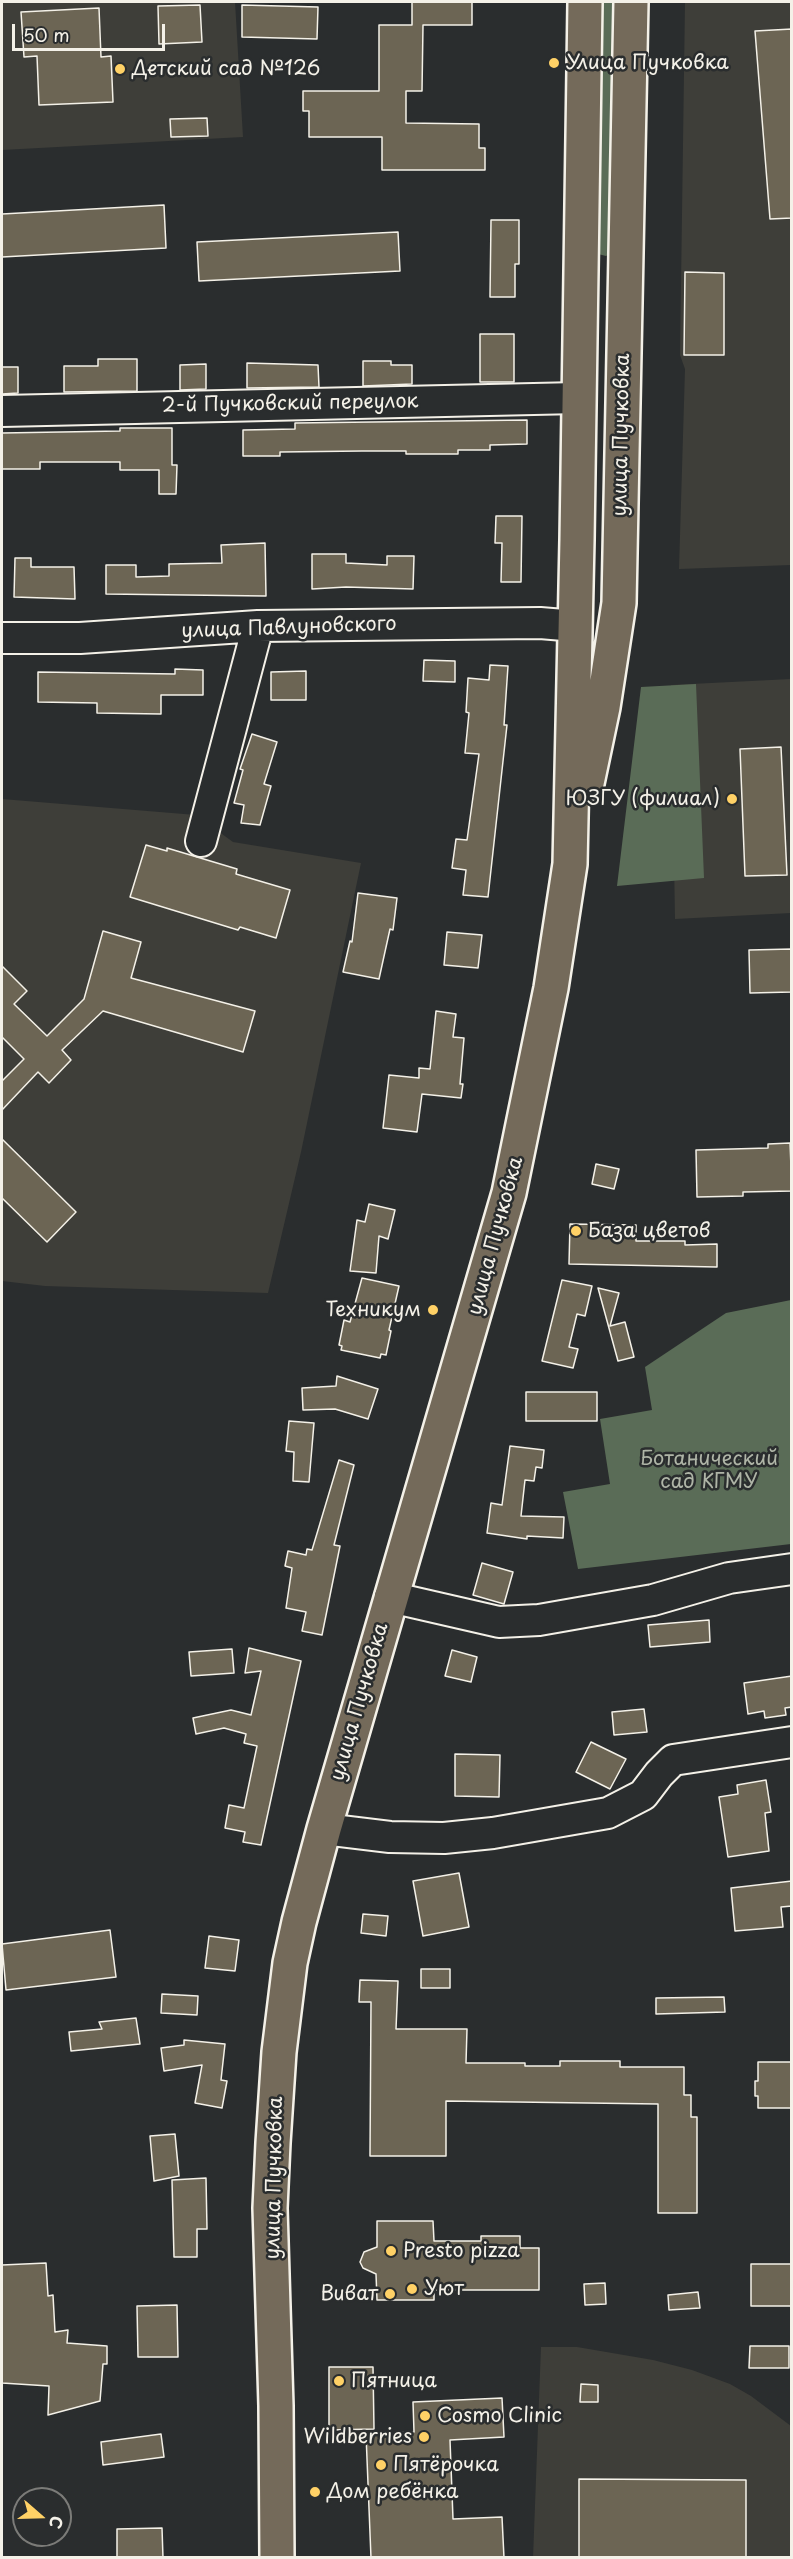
<!DOCTYPE html>
<meta charset="utf-8">
<style>
body{margin:0}
#map{position:relative;width:793px;height:2559px;overflow:hidden;background:#2a2d2e;font-family:"Playpen Sans",sans-serif}
canvas{display:block}
.frame{position:absolute;inset:0;border:3px solid #f4f1e8;pointer-events:none}
.north{position:absolute;left:12px;top:2487px;width:60px;height:60px;box-sizing:border-box;background:#2a2d2e;border:2px solid #7b7b78;border-radius:50%;rotate:110deg;font-size:16px;font-weight:700;line-height:24px;text-align:center;color:#f4f1e8}
.north::after{content:'';display:block;margin:auto;width:21px;height:27px;background:#ffd166;clip-path:polygon(50% 0,100% 100%,50% 72%,0 100%)}
.scale{position:absolute;left:12px;top:24px;width:153px;height:27px;box-sizing:border-box;border:3px solid #f4f1e8;border-top:0;padding-left:8px;font-size:18px;line-height:21px;white-space:nowrap;color:#f4f1e8;-webkit-text-stroke:4px #2a2d2e;paint-order:stroke}
</style>
<div id="map">
<canvas width="793" height="2559"></canvas>
<div class="frame"></div>
<div class="north">С</div>
<div class="scale">50 m</div>
</div>
<script>
const context = document.querySelector('canvas').getContext('2d');
context.lineJoin = 'round';
function paint(path, color) { context.fillStyle = color; context.fill(path, 'evenodd'); }
function stroke(path, color, width, dash) { context.strokeStyle = color; context.lineWidth = width; context.lineCap = dash ? 'butt' : 'round'; context.setLineDash(dash || []); context.stroke(path); }
function drawText(font, color, halo, rows, align = 'center') {
  context.font = font + ' "Playpen Sans",sans-serif'; context.lineWidth = 5; context.setLineDash([]); context.textBaseline = 'middle'; context.strokeStyle = halo; context.fillStyle = color; for (const [text, x, y, turn = 0] of rows) {
    context.save(); context.translate(x, y); context.rotate((+turn || 0) * Math.PI / 180); context.textAlign = isNaN(turn) ? turn : align; if (halo) context.strokeText(text, 0, 0); context.fillText(text, 0, 0); context.restore();
  }
}
const built = new Path2D(`
 M2,2H235L243,137L2,150Z
 M685,2H791V565L679,569L685,369L680,355Z
 M791,679V913L675,919L671,685Z
 M2,799L196,815L233,842L361,863L301,1152L268,1293L45,1286L2,1281Z
 M541,2347H577L653,2360L692,2370L730,2384L751,2396L791,2426V2557L533,2558Z`);
const green = new Path2D(`
 M595,2H621L611,253L606,256L594,253Z
 M696,684L704,878L617,886L641,687Z
 M791,1300V1544L578,1569L563,1492L610,1484L600,1419L652,1410L645,1367L726,1313Z`);
const building = new Path2D(`
 M412,2H472V25H423L422,91H406V123L479,124V148H485V170H382V137H309V111H303V91H379V25H412Z
 M200,5L202,42L159,44L158,6Z
 M242,5L318,7L317,39L242,37Z
 M99,8L101,57L111,56L113,102L39,105L37,56L24,57L21,12Z
 M792,29V218L770,219L755,31Z
 M207,118L208,136L171,137L170,119Z
 M164,205L166,248L2,257V214Z
 M491,220H519V264H515V297H490Z
 M398,232L400,271L199,281L197,242Z
 M685,272L724,273V355H684Z
 M480,334H514V382H480Z
 M98,359H137V391L64,392V366H98Z
 M363,361H391V365H412V384L363,386Z
 M247,363L318,365L319,387L247,388Z
 M206,364V389L180,390V365Z
 M2,367H18V393L2,394Z
 M527,420V444L490,445V450H458V454H406V451H362L280,452V456H243V430L295,429V423Z
 M120,428H172V465H177L176,494H159V470H120V462H40V469H2V433L120,431Z
 M496,516H522L521,582H501L502,543H495Z
 M265,543L266,596L106,594V565H136V577L169,576V564L222,563L221,545Z
 M312,554H346V563L387,565V556H414L413,589L346,587L312,589Z
 M15,558H31V567H74L75,599L14,597Z
 M424,660L455,661V682L423,681Z
 M490,665L508,666L504,725H507L488,897L463,895L466,870L452,868L456,839L467,840L479,754L465,753L469,713L466,712L468,678L489,680Z
 M175,669L203,670V695H161V714L97,713V703L38,702V672L175,674Z
 M306,671V700H271V672Z
 M252,734L277,742L264,784L271,786L260,825L241,823L244,805L234,803L243,770L240,769Z
 M781,747L787,875L745,876L740,749Z
 M146,845L167,851V848L237,869L236,874L290,890L276,938L240,927L238,930L130,897Z
 M358,893L397,898L393,930L390,929L379,979L343,972L350,941L352,942Z
 M103,931L141,942L131,978L255,1011L243,1052L103,1011L62,1050L71,1060L49,1083L38,1072L2,1110V1081L24,1059L2,1037V966L27,991L14,1004L47,1036L84,999Z
 M447,932L482,935L478,968L444,965Z
 M792,949V992L750,993L749,950Z
 M436,1011L456,1014L453,1037L464,1038L460,1084H463L461,1098L422,1094L417,1132L383,1128L389,1075L419,1078V1068L430,1069Z
 M2,1139L76,1212L47,1242L2,1198Z
 M790,1143L792,1191L743,1192V1196L697,1197L696,1150L768,1148V1144Z
 M596,1164L619,1169L614,1189L592,1184Z
 M369,1204L395,1210L388,1239L379,1236L376,1273L350,1271L357,1220L365,1222Z
 M570,1224L636,1225V1241H685V1245L717,1244V1267L569,1264Z
 M362,1278L399,1286L389,1330L391,1331L386,1355L381,1354L380,1358L341,1350L342,1346L339,1345L344,1320L350,1322Z
 M562,1280L592,1286L585,1316L577,1314L569,1347L578,1349L573,1368L542,1361Z
 M598,1288L619,1293L610,1326L625,1322L634,1357L618,1361Z
 M337,1376L378,1389L368,1419L335,1409L303,1410L302,1388L336,1386Z
 M526,1392H597V1421H526Z
 M289,1421L314,1423L309,1482L293,1481L294,1452L286,1451Z
 M510,1446L544,1450L542,1468L536,1467L534,1481L525,1480L521,1516L564,1517L563,1538L527,1536V1539L487,1533L491,1503L502,1505Z
 M339,1460L354,1465L334,1545L340,1546L322,1635L302,1631L306,1612L286,1608L292,1568L285,1566L288,1551L306,1555L307,1549L312,1550Z
 M482,1563L513,1572L504,1604L473,1595Z
 M709,1620L710,1642L650,1647L648,1625Z
 M249,1648L301,1661L261,1845L243,1842L245,1832L225,1828L229,1805L244,1808L257,1746L244,1743L246,1734L224,1728L196,1734L193,1718L231,1710L251,1715L261,1671L245,1673Z
 M232,1649L234,1673L191,1676L189,1652Z
 M452,1650L477,1657L471,1682L445,1676Z
 M792,1676V1707L785,1708L786,1715L765,1718L764,1711L748,1714L744,1683Z
 M644,1709L647,1732L614,1735L612,1712Z
 M591,1742L626,1759L610,1789L576,1772Z
 M455,1754L500,1755L499,1797L455,1796Z
 M766,1780L771,1812L765,1813L769,1851L728,1857L719,1797L738,1794L737,1785Z
 M459,1873L469,1927L423,1936L413,1881Z
 M792,1881V1906L781,1907L783,1927L735,1931L731,1888Z
 M363,1914L388,1916L386,1936L361,1933Z
 M110,1930L116,1977L6,1990L2,1944Z
 M209,1936L239,1940L235,1971L205,1968Z
 M421,1969H450V1988H421Z
 M360,1980L398,1981L396,2029H467L466,2063H525V2066H560V2061H620V2067H684V2095H691V2117H697V2213H658V2104L446,2101V2156H370L371,2002H359Z
 M162,1994L198,1996L197,2015L161,2013Z
 M724,1997L725,2012L656,2014V1998Z
 M136,2018L140,2044L71,2051L69,2032L102,2029L99,2022Z
 M184,2040L225,2044L221,2080L227,2081L222,2108L195,2103L202,2065L164,2071L161,2048L184,2045Z
 M758,2062H792V2108H758V2096H755V2081H758Z
 M175,2134L179,2176L154,2181L150,2136Z
 M206,2178L207,2229H197V2257H174L172,2180Z
 M377,2221H433L434,2241H481V2236H520V2248H539V2290H434V2300H377L376,2274L363,2268L360,2262L364,2252L377,2247Z
 M46,2263L48,2296L53,2295L55,2332L68,2330L67,2343L107,2346V2364H103L100,2401L48,2415L49,2386L2,2383V2265Z
 M751,2264H792V2306H751Z
 M605,2283L606,2304L585,2305L584,2284Z
 M698,2292L700,2308L669,2310L668,2295Z
 M177,2305L178,2357H138L137,2306Z
 M750,2346H789V2368H749Z
 M329,2367H373L374,2429L329,2430Z
 M581,2384L598,2385V2402H580Z
 M502,2398L504,2437L450,2440L453,2519L502,2517L504,2558H371L366,2434L414,2432L413,2402Z
 M161,2434L164,2457L103,2465L101,2442Z
 M579,2479L746,2480V2558H579Z
 M162,2528L163,2558H117V2529Z`);
const minor = new Path2D(`
 M2,411L578,398
 M2,638H80L258,626L540,623L576,626
 M201,841L258,626
 M390,1597L499,1622L539,1620L653,1600L729,1578L792,1569
 M324,1829L390,1837L444,1838L493,1833L608,1813L643,1795L659,1774L673,1760L792,1742`);
const major = new Path2D(`
 M587,783L603,707L619,603L631,2
 M277,2558L276,2406L270,2208L273,2143L279,2052L290,1963L299,1922L324,1829L509,1193L551,988L570,864L577,540L585,2`);
const markers = [
 [554,63,6,"#ffd166"],
 [120,69,6,"#ffd166"],
 [732,799,6,"#ffd166"],
 [576,1231,6,"#ffd166"],
 [433,1310,6,"#ffd166"],
 [391,2251,6,"#ffd166"],
 [412,2289,6,"#ffd166"],
 [390,2294,6,"#ffd166"],
 [339,2381,6,"#ffd166"],
 [425,2416,6,"#ffd166"],
 [424,2437,6,"#ffd166"],
 [381,2465,6,"#ffd166"],
 [315,2492,6,"#ffd166"]
];
const poiNames = [
 ["Улица Пучковка",566,63],
 ["Детский сад №126",132,69],
 ["ЮЗГУ (филиал)",720,799,"right"],
 ["База цветов",588,1231],
 ["Техникум",421,1310,"right"],
 ["Presto pizza",403,2251],
 ["Уют",424,2289],
 ["Виват",378,2294,"right"],
 ["Пятница",351,2381],
 ["Cosmo Clinic",437,2416],
 ["Wildberries",412,2437,"right"],
 ["Пятёрочка",393,2465],
 ["Дом ребёнка",327,2492]
];
const streetNames = [
 ["2-й Пучковский переулок",290,404,-1],
 ["улица Пучковка",622,435,-89],
 ["улица Павлуновского",289,628,-2],
 ["улица Пучковка",496,1236,-75],
 ["улица Пучковка",360,1702,-74],
 ["улица Пучковка",275,2178,-89]
];
const parkNames = [
 ["Ботанический",709,1459],
 ["сад КГМУ",709,1482]
];
paint(built, '#3e3e39');
paint(green, '#5a6c57');
paint(building, '#6c6554');
stroke(building, '#f4f1e8', 1.5);
stroke(minor, '#f4f1e8', 34);
stroke(major, '#f4f1e8', 38);
stroke(minor, '#2a2d2e', 30);
stroke(major, '#746a5a', 33);
for (const [x, y, r, color] of markers) { const dot = new Path2D(); dot.arc(x, y, r, 0, 2 * Math.PI); context.fillStyle = color; context.fill(dot); stroke(dot, '#2a2d2e', 2); }
drawText('20px', '#f4f1e8', '#2a2d2e', poiNames, 'left');
drawText('20px', '#f4f1e8', '#2a2d2e', streetNames);
drawText('20px', '#afb5a7', '#2a2d2e', parkNames);
</script>
